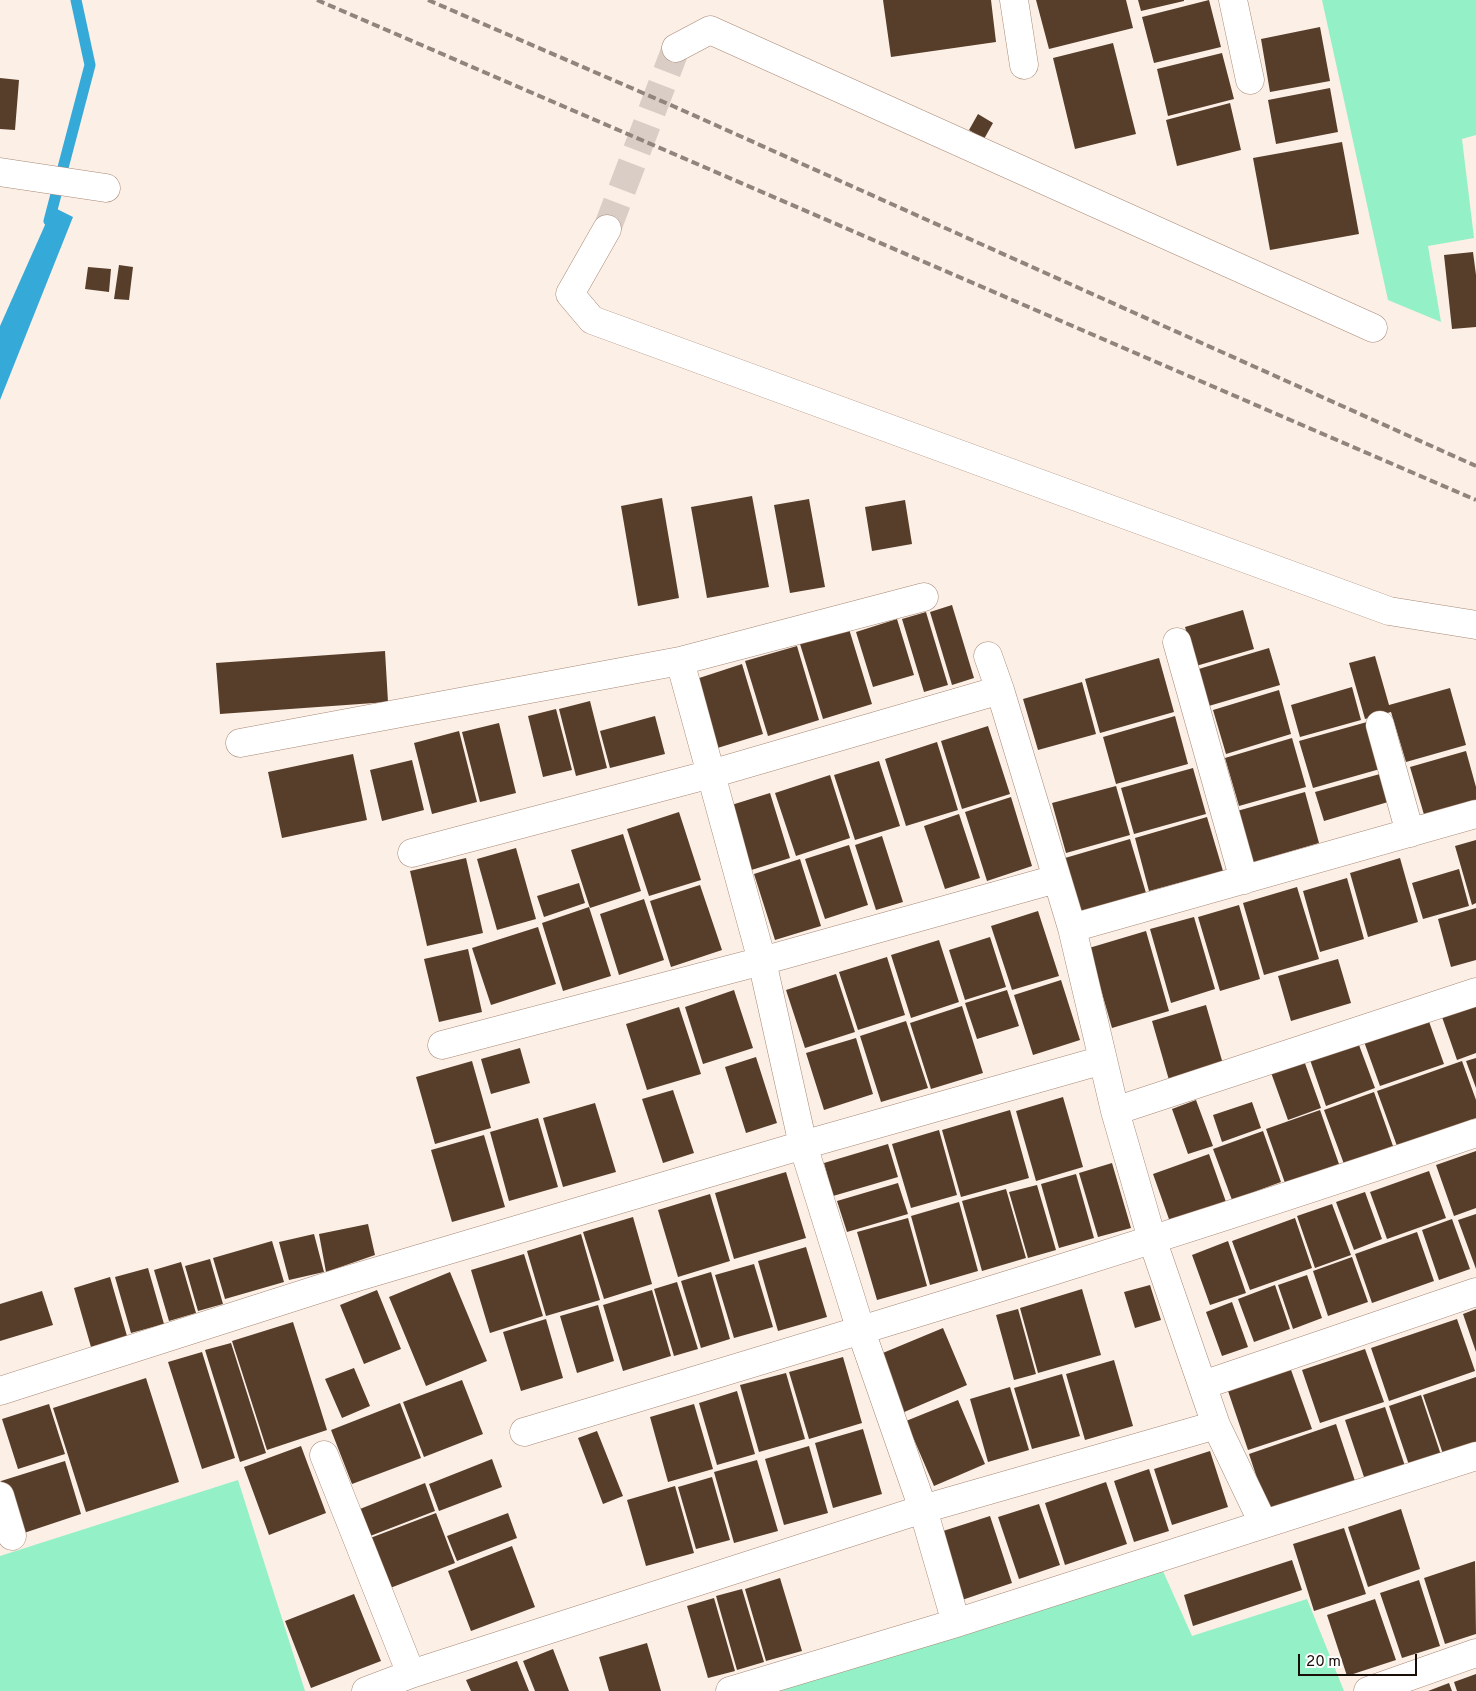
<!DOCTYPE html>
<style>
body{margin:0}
#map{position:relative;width:1476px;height:1691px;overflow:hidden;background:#fcefe6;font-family:Overpass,sans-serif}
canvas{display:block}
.scale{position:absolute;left:1298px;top:1654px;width:119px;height:22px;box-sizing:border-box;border:2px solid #1a0f08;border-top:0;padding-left:6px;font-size:15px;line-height:18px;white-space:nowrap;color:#1a0f08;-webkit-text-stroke:4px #fff;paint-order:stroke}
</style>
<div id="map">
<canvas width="1476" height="1691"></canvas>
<div class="scale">20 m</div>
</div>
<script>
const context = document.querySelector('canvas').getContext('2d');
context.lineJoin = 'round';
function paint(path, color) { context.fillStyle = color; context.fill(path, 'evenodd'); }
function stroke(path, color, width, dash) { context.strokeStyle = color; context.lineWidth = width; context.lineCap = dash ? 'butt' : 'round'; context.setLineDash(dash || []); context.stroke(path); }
const green = new Path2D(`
 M1322,0H1476V135L1462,139L1474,238L1428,246L1441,322L1388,300Z
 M238,1480L305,1691H0V1556Z
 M1158,1560L1192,1636L1307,1599L1344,1691H773Z`);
const water = new Path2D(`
 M53,207L73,217L0,400V326Z`);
const stream = new Path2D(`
 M49,221L90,65L76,0`);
const building = new Path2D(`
 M883,0H991L996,42L891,57Z
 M1036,0H1126L1133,28L1049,49Z
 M1138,0H1184V1L1141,11Z
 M1209,0L1221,47L1154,63L1142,17Z
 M1320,27L1330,81L1270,92L1261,39Z
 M1113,43L1136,134L1075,149L1053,58Z
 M1222,53L1234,99L1168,116L1157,69Z
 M0,78L19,80L15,130L0,129Z
 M1330,88L1338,132L1276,144L1268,100Z
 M1230,103L1241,150L1177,166L1166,120Z
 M978,114L993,123L984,139L969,130Z
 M1342,142L1359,234L1270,250L1253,158Z
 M1473,252L1476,275V327L1452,329L1444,255Z
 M119,265L133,267L129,300L114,299Z
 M88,267L111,269L109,292L85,289Z
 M752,496L769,587L707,598L691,507Z
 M662,498L679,598L638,606L621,506Z
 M809,499L825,587L790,593L774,505Z
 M905,500L912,544L872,551L865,507Z
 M952,605L974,678L952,685L930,612Z
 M1243,610L1254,649L1196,666L1185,627Z
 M926,612L948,685L924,692L902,619Z
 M897,619L914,675L873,687L856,632Z
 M849,629L872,704L823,719L800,644Z
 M797,646L819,720L768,736L745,661Z
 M1269,648L1280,685L1202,708L1192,671Z
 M385,651L388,702L220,714L216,663Z
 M1375,656L1389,705L1450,688L1466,745L1406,762L1391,712L1365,719L1349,663Z
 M1159,658L1174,712L1100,733L1085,679Z
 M742,664L763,734L711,750L690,681Z
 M1082,682L1096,734L1038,750L1023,699Z
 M1352,687L1361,720L1300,737L1291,705Z
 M1279,690L1291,734L1226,754L1213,710Z
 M590,701L607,768L576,776L559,709Z
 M556,709L572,770L543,777L528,716Z
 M655,716L665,754L610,768L600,731Z
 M1175,716L1188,764L1116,784L1103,737Z
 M1367,722L1380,769L1313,788L1299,741Z
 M499,723L516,793L480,802L462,732Z
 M988,726L1010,794L962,809L941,741Z
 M459,731L477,802L432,814L414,743Z
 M1292,738L1306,787L1239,806L1225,758Z
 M937,742L958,810L906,826L885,759Z
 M1466,751L1476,787V804L1425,818L1410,767Z
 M353,754L367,820L282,838L268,772Z
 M412,760L424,810L382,821L370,770Z
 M879,761L900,826L855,840L834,775Z
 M1193,768L1206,814L1134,834L1121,788Z
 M1380,774L1388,802L1324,821L1315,792Z
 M830,775L850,838L796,856L775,793Z
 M1116,786L1130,835L1066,853L1052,803Z
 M1305,792L1319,843L1251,863L1237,811Z
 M770,793L790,858L745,872L725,807Z
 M1011,797L1032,866L987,881L965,812Z
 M679,812L701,880L649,896L627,829Z
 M959,814L980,878L945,889L924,826Z
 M1207,817L1223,871L1149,891L1135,838Z
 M623,834L641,891L590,908L571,850Z
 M882,836L903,902L876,910L855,845Z
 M1130,839L1146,893L1080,912L1065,858Z
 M1476,840V903L1472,905L1455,846Z
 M849,845L868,905L825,919L805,859Z
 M516,848L536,919L497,930L477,859Z
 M466,858L483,933L427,946L410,871Z
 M1400,858L1418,922L1368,937L1350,873Z
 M800,859L821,926L775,940L754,874Z
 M1459,869L1469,906L1423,919L1412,883Z
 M1347,878L1364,939L1320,952L1303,891Z
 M579,883L585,903L544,917L537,896Z
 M700,885L722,950L671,967L650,901Z
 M1297,887L1319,959L1264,975L1243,903Z
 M644,899L664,960L619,975L600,914Z
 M1239,905L1260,979L1220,991L1198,917Z
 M589,907L611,976L563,991L542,923Z
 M1476,908V960L1451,967L1438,919Z
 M1038,911L1059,976L1012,990L991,926Z
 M1194,917L1215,989L1171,1003L1150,929Z
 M538,927L556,984L491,1005L472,948Z
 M1146,931L1169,1011L1112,1028L1089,948Z
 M990,937L1006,987L965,1000L949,950Z
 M939,940L959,1002L911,1018L891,955Z
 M468,949L482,1012L439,1022L424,959Z
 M887,957L905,1015L858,1030L839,972Z
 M1338,959L1351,1003L1291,1021L1278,976Z
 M836,974L855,1032L805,1048L786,990Z
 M1061,980L1080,1040L1033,1055L1014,995Z
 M734,990L753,1048L703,1064L685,1007Z
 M1007,990L1019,1026L977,1039L965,1003Z
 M1206,1005L1223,1064L1169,1080L1152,1021Z
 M1476,1005V1053L1457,1060L1442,1017Z
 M962,1006L983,1073L931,1089L910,1023Z
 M679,1007L701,1074L647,1090L626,1024Z
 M1426,1013L1444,1064L1380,1086L1362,1036Z
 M906,1021L928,1088L881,1102L860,1036Z
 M1356,1037L1375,1088L1326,1106L1308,1054Z
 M856,1038L873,1094L824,1110L806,1053Z
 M520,1048L530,1083L491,1094L481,1059Z
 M1302,1055L1321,1108L1288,1120L1269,1067Z
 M756,1057L777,1123L746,1133L725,1067Z
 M1476,1058V1088L1466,1061Z
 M472,1061L491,1128L435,1144L416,1077Z
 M1462,1061L1476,1100V1118L1397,1146L1377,1091Z
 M673,1090L694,1153L663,1163L642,1099Z
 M1374,1092L1393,1146L1344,1164L1324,1110Z
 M1063,1097L1083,1167L1036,1181L1016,1111Z
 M1196,1100L1213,1146L1188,1154L1172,1109Z
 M1252,1102L1261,1128L1222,1142L1213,1115Z
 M595,1103L616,1172L563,1187L543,1118Z
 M1010,1110L1029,1178L961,1197L942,1130Z
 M1320,1110L1339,1164L1285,1183L1266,1129Z
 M538,1118L558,1187L509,1201L490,1132Z
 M939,1130L957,1195L911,1208L892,1144Z
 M1263,1131L1281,1182L1232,1200L1213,1149Z
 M484,1135L505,1207L452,1222L431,1150Z
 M888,1144L898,1177L833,1196L824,1163Z
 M1476,1151V1208L1454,1216L1436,1165Z
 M1209,1154L1226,1202L1170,1222L1153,1174Z
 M1112,1163L1131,1228L1098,1237L1079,1173Z
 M1429,1171L1446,1218L1387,1239L1370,1192Z
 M786,1172L806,1238L734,1259L715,1193Z
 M1076,1174L1094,1238L1059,1248L1041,1184Z
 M898,1183L908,1214L847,1232L837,1201Z
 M1037,1185L1056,1250L1028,1258L1009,1192Z
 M1006,1189L1026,1258L982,1271L962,1201Z
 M1365,1192L1382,1239L1354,1250L1336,1202Z
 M710,1194L730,1261L678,1277L658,1210Z
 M959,1202L978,1271L930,1285L911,1216Z
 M1332,1204L1351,1255L1315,1268L1297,1216Z
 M1476,1214V1269L1458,1220Z
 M633,1217L652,1284L604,1299L583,1232Z
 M908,1218L927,1286L877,1300L857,1232Z
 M1295,1218L1312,1268L1250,1290L1232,1241Z
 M1452,1219L1470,1269L1439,1280L1422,1230Z
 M368,1224L375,1255L326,1272L319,1234Z
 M1417,1232L1434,1281L1372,1303L1355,1254Z
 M314,1234L324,1272L289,1280L279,1242Z
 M581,1234L600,1300L546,1316L527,1251Z
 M272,1241L284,1282L225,1299L213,1258Z
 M1228,1241L1246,1293L1210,1305L1192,1255Z
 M806,1247L827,1317L778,1331L758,1261Z
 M524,1254L543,1316L490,1333L471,1270Z
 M1352,1257L1368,1302L1328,1316L1313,1271Z
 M210,1259L223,1304L198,1311L185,1266Z
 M181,1262L196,1313L169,1321L154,1270Z
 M754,1264L773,1327L734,1338L715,1275Z
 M148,1268L164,1324L131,1333L115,1277Z
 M450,1272L487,1361L426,1386L389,1297Z
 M711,1272L730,1339L701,1348L681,1281Z
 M1307,1275L1322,1318L1293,1329L1278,1285Z
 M110,1277L127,1336L91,1347L74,1288Z
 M677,1282L698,1349L674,1356L654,1289Z
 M1150,1285L1161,1320L1135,1328L1124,1292Z
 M1275,1285L1290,1329L1254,1342L1238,1299Z
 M1082,1289L1101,1355L1038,1373L1020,1308Z
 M377,1290L401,1349L364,1364L340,1305Z
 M652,1290L671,1356L623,1371L603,1305Z
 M42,1291L53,1325L0,1341V1304Z
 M1232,1302L1248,1347L1222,1356L1206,1312Z
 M598,1305L614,1361L577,1373L560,1316Z
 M1018,1309L1036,1374L1014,1380L996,1315Z
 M1476,1309V1352L1463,1314Z
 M546,1319L563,1378L521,1391L503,1332Z
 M1457,1319L1475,1371L1389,1401L1371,1348Z
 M293,1322L327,1430L267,1450L232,1341Z
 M943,1328L967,1385L902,1413L878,1355Z
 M231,1343L266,1453L240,1462L205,1350Z
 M1365,1349L1384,1402L1320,1423L1302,1370Z
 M202,1352L235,1458L202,1469L168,1362Z
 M843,1357L862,1423L809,1439L789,1372Z
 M1114,1360L1133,1426L1085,1440L1066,1374Z
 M1290,1367L1312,1429L1248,1450L1227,1388Z
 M354,1368L370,1406L342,1418L325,1379Z
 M786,1373L805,1439L759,1452L740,1385Z
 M1062,1374L1080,1436L1032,1449L1014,1388Z
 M1476,1377V1442L1443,1454L1423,1395Z
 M146,1378L179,1482L86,1512L53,1408Z
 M462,1380L483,1434L424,1457L403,1402Z
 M1010,1387L1029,1450L988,1462L970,1399Z
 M737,1391L755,1454L717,1465L699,1403Z
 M1421,1395L1441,1455L1409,1465L1389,1406Z
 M958,1400L985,1464L934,1486L906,1421Z
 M400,1403L421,1458L352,1484L331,1430Z
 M49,1404L65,1454L18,1469L2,1419Z
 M694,1404L713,1469L668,1482L650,1417Z
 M1385,1407L1405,1466L1365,1480L1345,1420Z
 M1336,1424L1355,1481L1268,1511L1249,1454Z
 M863,1429L882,1494L833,1508L815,1443Z
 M597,1431L623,1496L603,1504L578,1438Z
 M301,1446L326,1513L269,1535L244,1467Z
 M809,1446L828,1513L784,1525L765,1459Z
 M1210,1451L1228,1507L1172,1525L1154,1469Z
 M492,1459L502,1487L439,1511L429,1484Z
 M757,1460L778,1531L734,1543L714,1472Z
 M65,1461L81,1514L18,1535L1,1481Z
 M1149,1469L1169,1531L1134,1542L1114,1481Z
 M712,1477L730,1540L696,1549L678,1487Z
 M1106,1482L1127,1544L1065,1565L1045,1503Z
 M425,1483L435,1511L365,1538L355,1511Z
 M675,1486L694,1553L646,1566L627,1500Z
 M1039,1504L1060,1565L1019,1579L998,1517Z
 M1401,1509L1420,1569L1368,1587L1348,1527Z
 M436,1513L455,1563L385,1590L365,1540Z
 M508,1513L517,1538L457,1561L447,1536Z
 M990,1516L1012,1583L962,1600L940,1532Z
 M1344,1528L1366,1594L1314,1611L1293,1544Z
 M512,1546L535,1607L471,1631L448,1571Z
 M1292,1560L1302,1590L1193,1626L1184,1595Z
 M1475,1561L1476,1634L1445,1644L1424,1578Z
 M780,1578L802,1651L766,1661L745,1589Z
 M1419,1580L1440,1646L1402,1658L1380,1593Z
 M742,1589L764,1662L737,1670L716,1596Z
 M354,1594L381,1661L311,1688L285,1621Z
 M714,1598L735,1671L708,1678L687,1606Z
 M1375,1599L1396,1660L1347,1676L1327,1615Z
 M647,1643L661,1691H609L599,1657Z
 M553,1649L569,1691H535L523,1661Z
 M517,1661L529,1691H471L466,1680Z
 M1476,1674V1691H1457L1454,1682Z
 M1449,1683L1452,1691H1428Z`);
const minorTunnel = new Path2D(`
 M607,229L676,48`);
const minor = new Path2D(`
 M1014,0L1024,65
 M1233,0L1250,80
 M676,48L710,30L1373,328
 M0,172L106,188
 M607,229L570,294L592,320L1389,611L1476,625
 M924,597L680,661L762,961L803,1145L861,1331L923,1509L956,1623
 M1177,642L1244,880
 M988,656L1000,690
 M1380,725L1410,833
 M240,743L680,661
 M412,853L711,774L1000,690L1072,928L1115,1111
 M1072,928L1476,814
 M442,1045L762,961L1056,879
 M1203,1385L1476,1292
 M0,1391L344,1281L803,1145L1103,1060
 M524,1432C842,1336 1161,1241 1476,1133
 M324,1455L411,1674
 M0,1496L12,1536
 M1263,1523L1216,1425L1152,1239L1115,1111L1476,992
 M366,1691L411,1674L923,1509L1216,1425
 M730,1691L956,1623L1476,1456
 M1368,1691L1476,1653`);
const rail = new Path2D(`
 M317,0L1476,500
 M428,0L673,106L1476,466`);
paint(green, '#94f0c6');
paint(water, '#35aad9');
stroke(stream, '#35aad9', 11);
paint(building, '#573e2b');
stroke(minorTunnel, '#dacdc5', 28, [28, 14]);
stroke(minor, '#a88976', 29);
stroke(minor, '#fff', 28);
stroke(rail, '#90847c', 4, [8, 4]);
</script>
